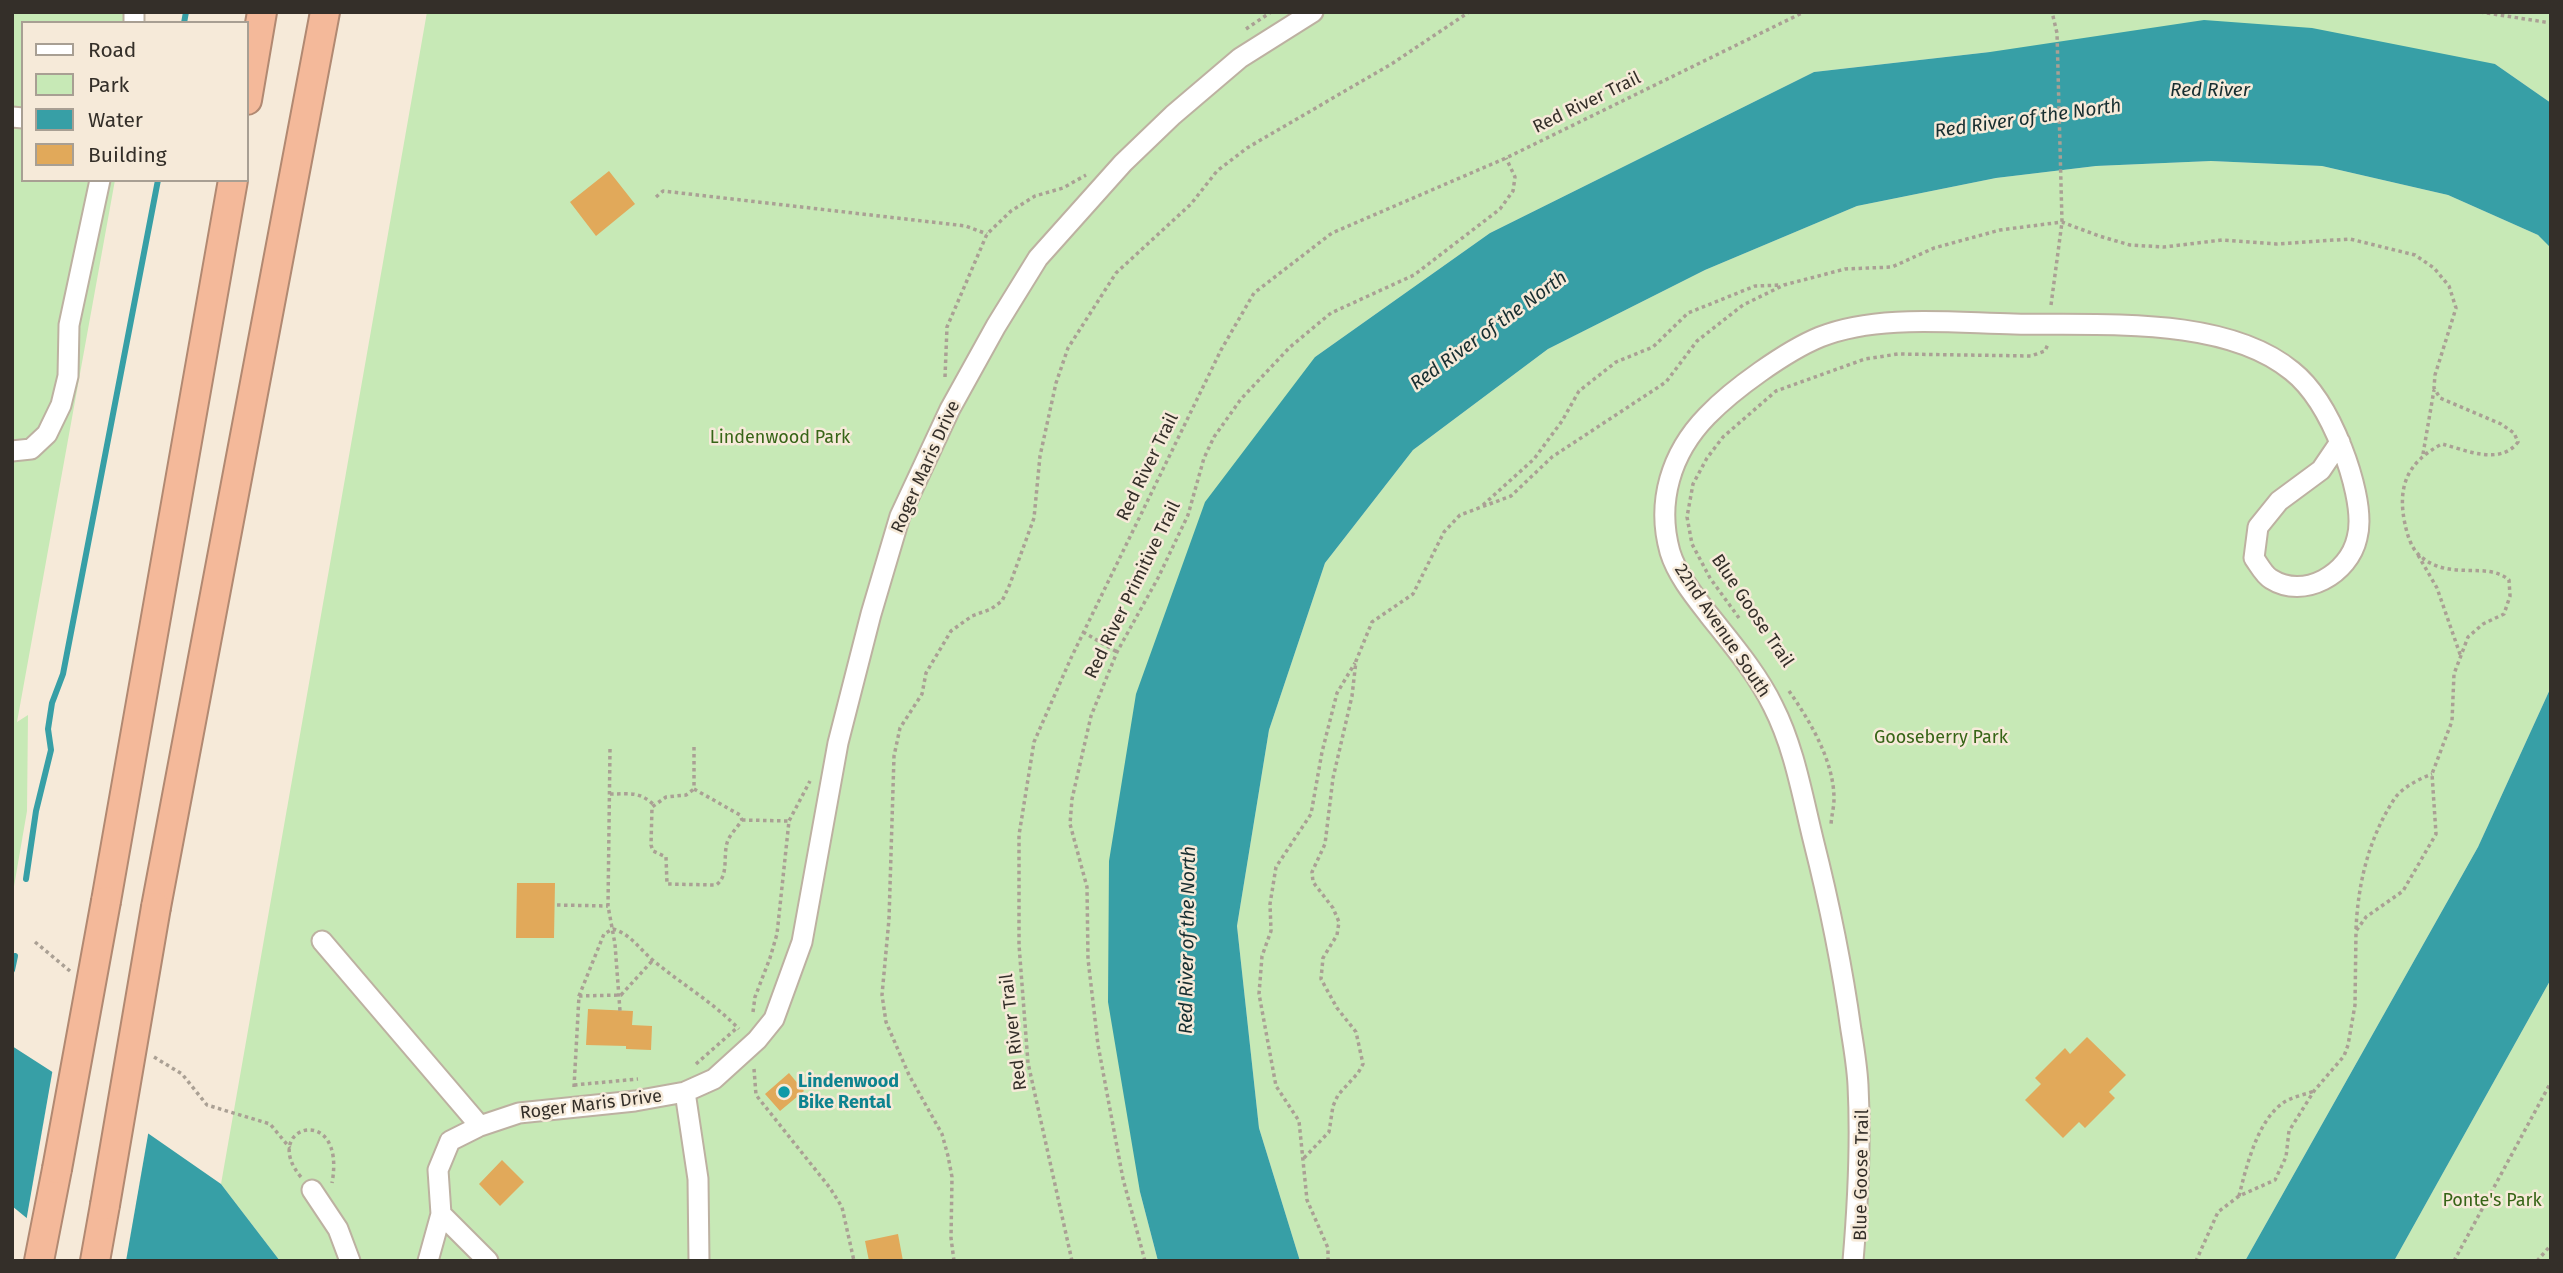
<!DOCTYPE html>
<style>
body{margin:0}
#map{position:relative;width:2563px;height:1273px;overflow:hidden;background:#f6ead9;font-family:"Fira Sans",sans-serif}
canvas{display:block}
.frame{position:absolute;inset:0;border:14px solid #342f29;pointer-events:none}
.legend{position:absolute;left:21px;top:21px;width:228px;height:161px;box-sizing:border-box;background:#f6ead9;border:2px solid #a89f93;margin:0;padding:9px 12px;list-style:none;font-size:21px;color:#342f29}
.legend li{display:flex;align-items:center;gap:14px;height:35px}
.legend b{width:35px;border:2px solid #a89f93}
</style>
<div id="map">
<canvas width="2563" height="1273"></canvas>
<div class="frame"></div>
<ul class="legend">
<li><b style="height:9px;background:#fff"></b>Road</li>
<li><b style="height:19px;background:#c7e9b6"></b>Park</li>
<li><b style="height:19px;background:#379fa6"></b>Water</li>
<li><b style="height:19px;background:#e1a95a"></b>Building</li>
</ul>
</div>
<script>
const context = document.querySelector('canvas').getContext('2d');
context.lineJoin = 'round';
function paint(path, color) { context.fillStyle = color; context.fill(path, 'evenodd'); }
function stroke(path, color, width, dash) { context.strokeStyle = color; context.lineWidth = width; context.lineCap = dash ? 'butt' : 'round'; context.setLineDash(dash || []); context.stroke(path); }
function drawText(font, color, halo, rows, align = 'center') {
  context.font = font + ' "Fira Sans",sans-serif'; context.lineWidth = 5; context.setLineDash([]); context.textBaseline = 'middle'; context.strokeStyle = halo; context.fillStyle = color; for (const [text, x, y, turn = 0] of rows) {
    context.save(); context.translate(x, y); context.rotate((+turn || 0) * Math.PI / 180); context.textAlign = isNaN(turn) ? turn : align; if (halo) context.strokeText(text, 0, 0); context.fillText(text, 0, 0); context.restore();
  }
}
const green = new Path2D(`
 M12,12H145L143,23H23V180H115L17,722L28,715L27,811L12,898Z
 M427,12H2551V103L2495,64L1990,52L1814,72L1490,233L1315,357L1140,1192L1158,1261H280L221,1184Z
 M2211,161L2322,166L2448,195L2538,235L2551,247V687L2478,847L2245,1261H1300L1259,1128L1237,926L1269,730L1325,563L1413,450L1548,349L1705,270L1857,206L1996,178L2096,166Z
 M2551,979V1261H2394Z`);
const water = new Path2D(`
 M2204,20L2312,28L2495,64L2551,103V248L2538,235L2448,195L2322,166L2211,161L2096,166L1996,178L1857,206L1705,270L1548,349L1413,450L1325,563L1269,730L1237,926L1259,1128L1300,1261H1158L1140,1192L1108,1002L1109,861L1136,694L1205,502L1315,357L1490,233L1814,72L1990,52Z
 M2551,687V979L2394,1261H2245L2478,847Z
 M12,1046L149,1134L221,1184L280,1261H79L12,1206Z`);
const pier = new Path2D(`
 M53,1068L149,1129L126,1261H73L26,1222Z`);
const stream = new Path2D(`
 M184,23L186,12
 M26,879L36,811L51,750L48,729L52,703L63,674L158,180
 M12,970L15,956`);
const building = new Path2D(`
 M609,171L635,204L596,236L570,202Z
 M517,883H555L554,938H516Z
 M588,1009L633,1011L632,1025L652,1026L651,1050L626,1049V1046L586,1045Z
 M2087,1037L2126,1075L2109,1092L2115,1098L2085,1128L2079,1122L2063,1138L2025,1100L2041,1084L2035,1078L2065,1048L2070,1054Z
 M789,1073L804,1091L780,1111L765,1094Z
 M502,1160L524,1182L500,1206L479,1184Z
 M898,1234L903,1261H869L865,1241Z`);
const path = new Path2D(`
 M2480,12L2551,23
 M1246,29L1271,12
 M656,197L663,191L966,226L987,234
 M2051,305L2062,222L2057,33L2052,12
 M945,377L947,327L987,234L1011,211L1035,196L1063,188L1086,175
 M2423,454L2434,390
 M1483,505L1534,459L1562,421L1579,391L1616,362L1653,347L1688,313L1755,286L1781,285
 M2418,555L2437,588L2461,657
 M1739,618L1710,578L1692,544L1687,517L1693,484L1707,458L1723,437L1776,391L1865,359L1898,354L2031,356L2045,351L2048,344
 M1083,632L1117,652
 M1789,691C1810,721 1834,761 1834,799C1834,808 1831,817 1831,827
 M694,747V789L740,815L742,820C738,827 729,835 727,843C723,857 729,876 716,885L667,884L666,857L653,851L651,845L652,807L666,797L686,795L694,789
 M610,749L608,906L615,944L620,1011
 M610,794C630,794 639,791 654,805
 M742,820L789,821
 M557,905L608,906
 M2356,929C2358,883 2369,837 2395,798C2403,787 2419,779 2432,774
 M35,942L70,971
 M579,996L621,995L653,960
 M753,1012L755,997L770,958L777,934L789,821L810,781
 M154,1057L182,1074L207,1105L270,1124L290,1148
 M696,1064L738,1027
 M754,1069L756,1095L830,1188L842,1207L854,1261
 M574,1085L638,1079
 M574,1087L579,996L604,934L613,929C631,934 640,950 655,962C683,985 714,1003 739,1029
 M1304,1158L1329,1132L1333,1106L1338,1095L1358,1073L1363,1064L1356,1032L1337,1008L1321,979L1323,958L1337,935L1339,922L1333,908L1313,882L1312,872L1325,844L1333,778L1352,696L1356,661L1372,622L1413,594L1444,532L1460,515L1511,496L1552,457L1666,382L1697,341L1743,305L1784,285L1845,269L1892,267L1934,248L2000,230L2062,222L2099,236L2130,245L2164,247L2222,240L2276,244L2350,239L2415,255L2434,268L2449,286L2456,308L2435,375L2434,388L2440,398L2501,424L2514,433L2518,442C2500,466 2466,450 2442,444C2407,462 2397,487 2405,524C2407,534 2411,547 2418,554C2448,583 2486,560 2509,580L2510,596L2504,614L2483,624L2468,637L2454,674L2452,721L2432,774L2436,834L2403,891L2366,917L2356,931L2355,1005L2348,1045L2344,1056L2314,1091L2289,1131L2286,1157L2275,1180L2239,1196L2218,1212L2196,1261
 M301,1177C258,1126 347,1101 332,1183
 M2239,1196C2246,1168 2257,1121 2283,1103C2291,1097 2304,1095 2314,1091
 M954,1261L951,1238L952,1177L948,1156L942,1134L909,1075L886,1022L882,995L889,919L894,756L900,728L922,694L926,673L951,631L972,616L991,609L1002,601L1010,584L1034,518L1040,456L1056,383L1068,348L1116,273L1191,204L1217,171L1247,148L1393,63L1469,12
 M1072,1261L1028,1063L1019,945V835L1034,742L1071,658L1221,350L1254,293L1332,233L1506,158L1804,12
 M1145,1261L1123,1179L1098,1045L1088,959L1087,887L1070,824L1072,799L1091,716L1117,652L1158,578L1188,515L1204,458L1214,437L1241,399L1290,347L1331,313L1414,275L1500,209L1513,191L1515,177L1506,158
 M1328,1261V1248L1307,1200L1299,1121L1276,1086L1259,994L1262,956L1271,931L1270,904L1276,867L1311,814L1322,752L1337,693L1355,663
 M2454,1261L2551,1082
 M2537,1261L2551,1245`);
const minor = new Path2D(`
 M134,12V23
 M12,117L23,118
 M12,451L31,449L47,434L61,405L68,376L69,325L100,180
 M322,941L480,1126
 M685,1092L698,1179L699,1261
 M312,1190L338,1229L350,1261
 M441,1214L488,1261
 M428,1261L441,1214L438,1170L450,1141L480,1126L519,1113L635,1101L685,1092L714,1079L757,1040L774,1019L802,942L838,743L871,614L900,516L950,409L996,326L1038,258L1123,163L1173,115L1240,58L1313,12
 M1853,1261C1858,1202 1861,1143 1858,1085C1857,1066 1854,1048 1851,1030C1842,965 1829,902 1813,839C1802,794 1794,747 1773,706C1757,673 1732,644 1709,615C1695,597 1677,575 1670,552C1656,502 1671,453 1707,416C1733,389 1786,351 1820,337C1877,314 1954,323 2014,324C2098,326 2224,315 2292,371C2316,390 2331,420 2342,448C2351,471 2364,513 2357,538C2349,574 2304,600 2271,579C2264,575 2259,565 2254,558L2258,527L2279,501L2321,470L2340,442`);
const highway = new Path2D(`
 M247,100L262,12
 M106,901L233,180
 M156,907L325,12
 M39,1261L57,1169
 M95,1261L105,1205`);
const highwayBridge = new Path2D(`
 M57,1169L106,901
 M105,1205L156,907`);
const markers = [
 [784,1092,7,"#0f9aa8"]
];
const streetNames = [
 ["Red River Trail",1587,103,-26],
 ["Roger Maris Drive",926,467,-66],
 ["Red River Trail",1148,467,-64],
 ["Red River Primitive Trail",1133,590,-64],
 ["Blue Goose Trail",1752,611,56],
 ["22nd Avenue South",1722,631,56],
 ["Red River Trail",1014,1032,-97],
 ["Roger Maris Drive",591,1105,-7],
 ["Blue Goose Trail",1862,1175,-89]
];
const parkNames = [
 ["Lindenwood Park",780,438],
 ["Gooseberry Park",1941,738],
 ["Ponte's Park",2492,1201]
];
const cultureNames = [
 ["Lindenwood",798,1082],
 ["Bike Rental",798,1103]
];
const waterNames = [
 ["Red River",2210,91],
 ["Red River of the North",2028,119,-8],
 ["Red River of the North",1489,331,-36],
 ["Red River of the North",1188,940,-89]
];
paint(green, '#c7e9b6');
paint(water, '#379fa6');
paint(pier, '#f6ead9');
stroke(stream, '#379fa6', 6);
paint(building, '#e1a95a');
stroke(minor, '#bdb1a1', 23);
stroke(highway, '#b18972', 32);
stroke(path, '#aaa094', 3.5, [3.5, 3.5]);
stroke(minor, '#fff', 19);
stroke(highway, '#f4b99a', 28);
stroke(highwayBridge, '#b18972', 32, []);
stroke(highwayBridge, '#f4b99a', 28);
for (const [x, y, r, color] of markers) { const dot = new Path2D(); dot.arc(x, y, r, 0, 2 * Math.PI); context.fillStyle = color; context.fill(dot); stroke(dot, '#f6ead9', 2.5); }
drawText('18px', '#342f29', '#f6ead9', streetNames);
drawText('18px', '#376517', '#f6ead9', parkNames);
drawText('bold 18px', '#0d838f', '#f6ead9', cultureNames, 'left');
drawText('italic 19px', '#172e30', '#f6ead9', waterNames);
</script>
